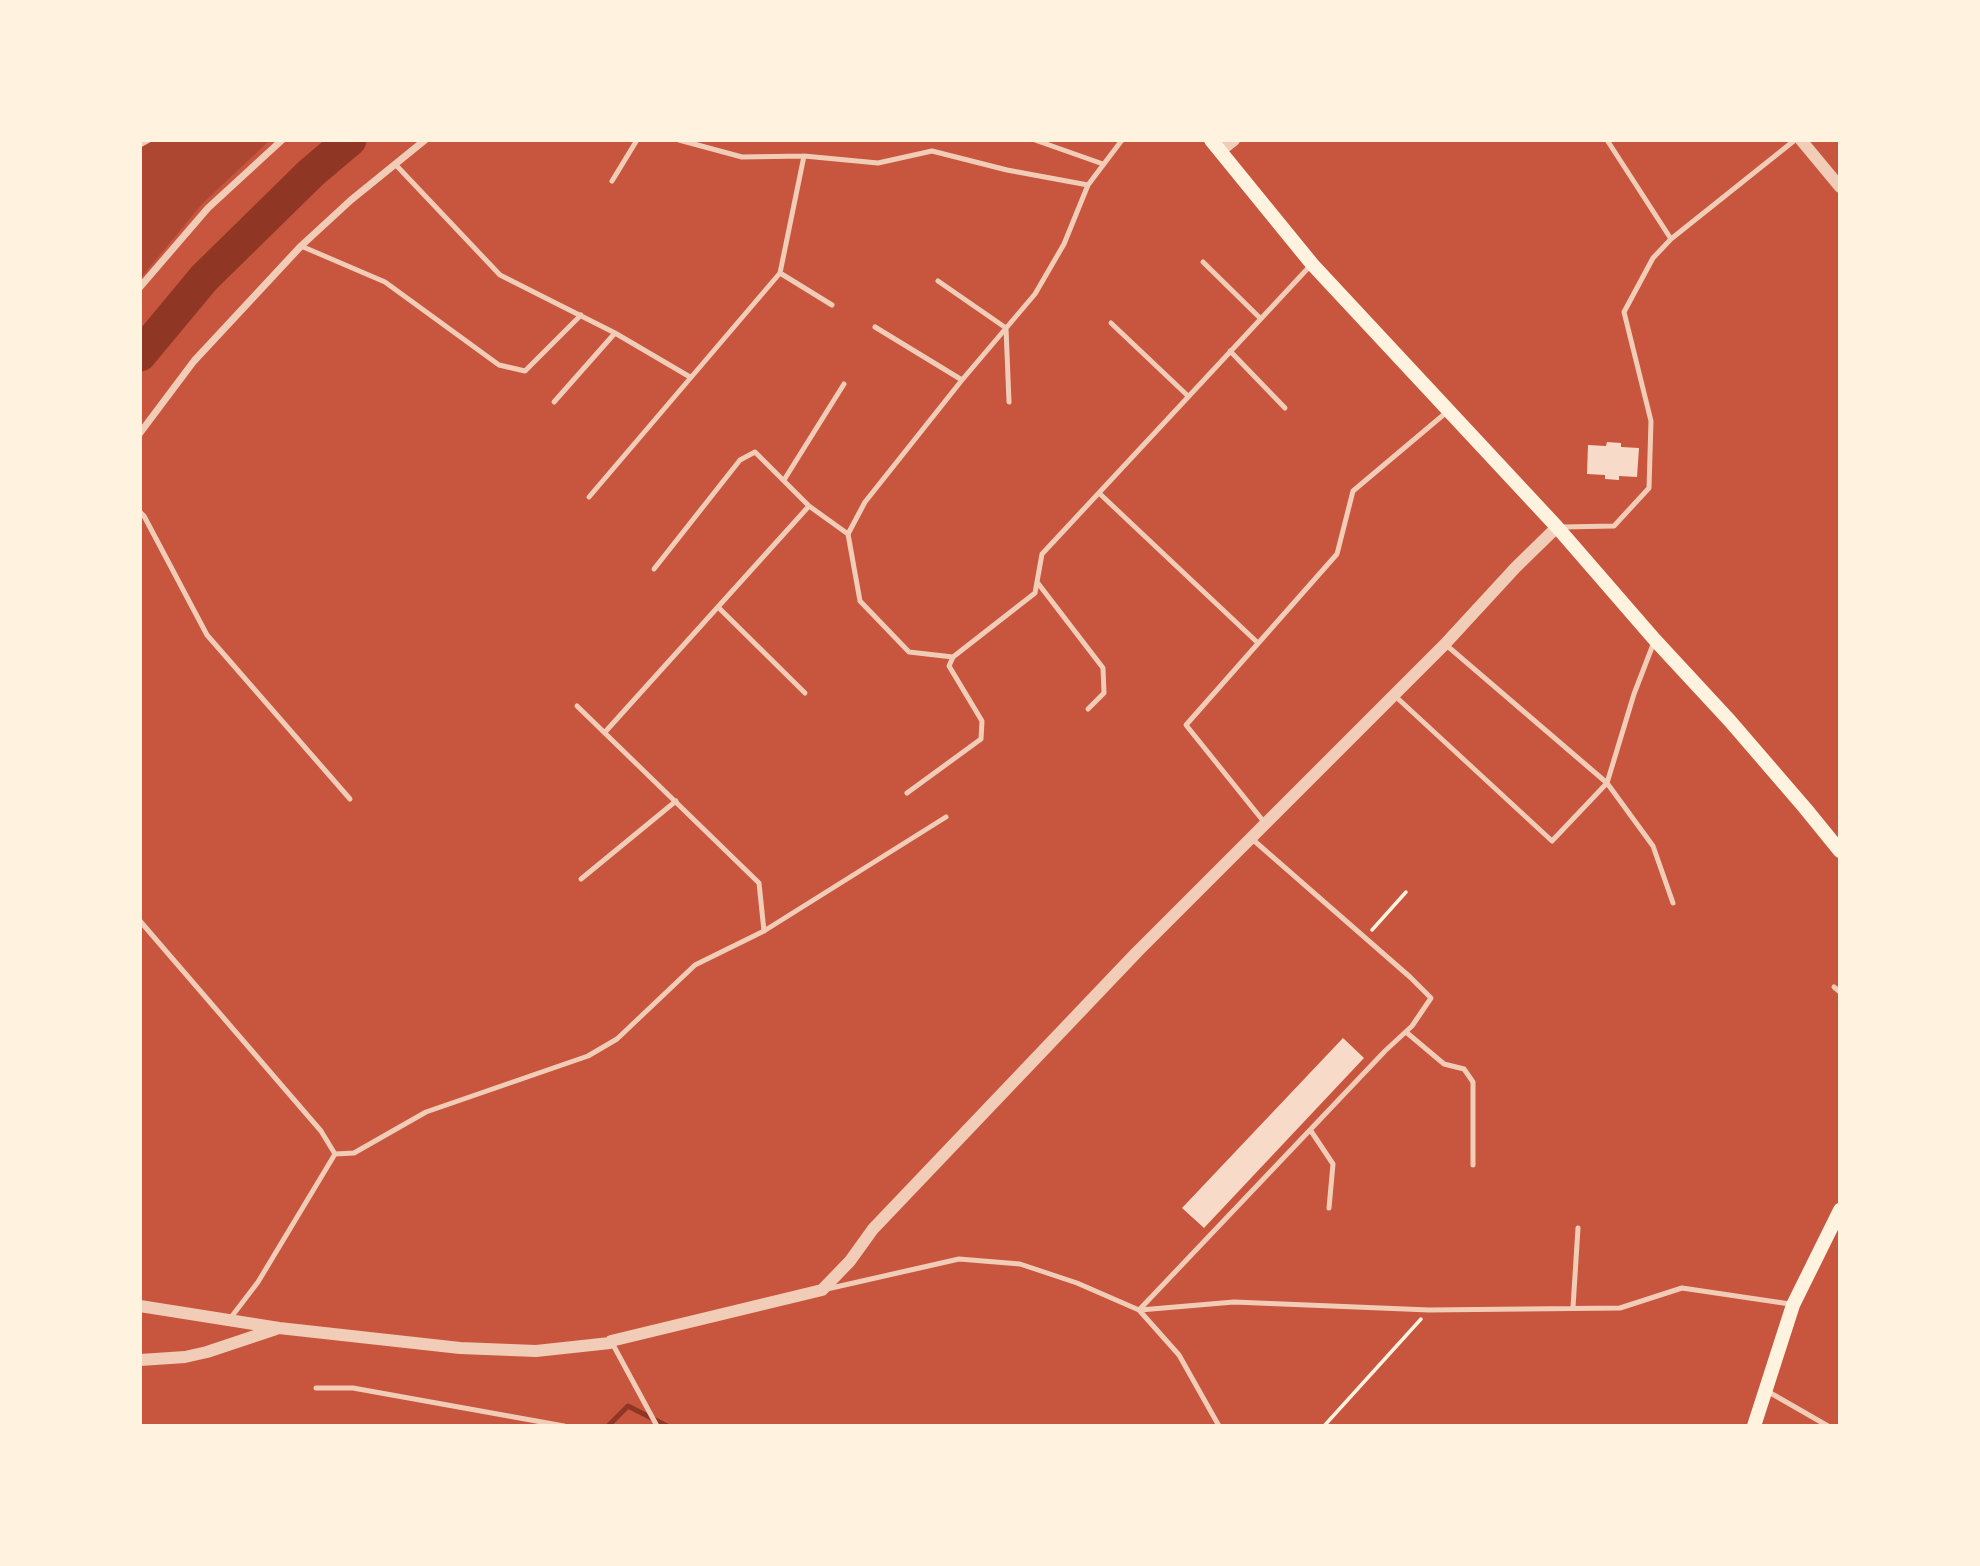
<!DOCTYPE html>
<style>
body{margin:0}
#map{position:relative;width:1980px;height:1566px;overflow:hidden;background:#c8553d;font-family:Merriweather,serif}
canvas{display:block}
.frame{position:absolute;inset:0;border:142px solid #fff3e0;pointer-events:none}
</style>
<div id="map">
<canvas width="1980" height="1566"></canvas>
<div class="frame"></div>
</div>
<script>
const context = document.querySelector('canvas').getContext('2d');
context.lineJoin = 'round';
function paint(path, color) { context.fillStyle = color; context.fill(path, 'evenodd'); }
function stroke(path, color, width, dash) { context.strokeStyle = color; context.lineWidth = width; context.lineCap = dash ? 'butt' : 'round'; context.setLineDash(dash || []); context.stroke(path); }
const green = new Path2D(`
 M154,140H270L202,204L140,279V147Z`);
const stream = new Path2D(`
 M608,1426L628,1406L667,1426`);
const river = new Path2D(`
 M140,355L204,278L311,173L350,140`);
const building = new Path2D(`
 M1607,442L1621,443V447L1639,448L1637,477L1619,476V480L1605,479V475L1587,474L1588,445L1606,446Z
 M1343,1038L1364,1058L1204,1228L1182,1208Z`);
const path = new Path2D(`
 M1372,930L1406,892
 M1324,1426L1421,1319`);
const service = new Path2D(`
 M679,140L742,157L804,156L878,163L932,151L1007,170L1088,185
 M1035,140L1103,164
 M1607,140L1671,239
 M140,145L149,140
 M395,164L500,275L615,333L690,377
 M612,181L637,140
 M301,246L385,282L499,365L525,371L581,315
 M1203,262L1260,318
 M780,273L832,305
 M938,281L1006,328L1009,402
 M1111,323L1188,396
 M875,327L962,380
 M1230,351L1285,408
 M554,402L615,333
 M784,480L844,384
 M1099,493L1258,643
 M589,497L780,273L804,156
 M140,512L144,516L207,635L350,799
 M1562,527L1614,526L1649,488L1651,421L1624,312L1653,258L1671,239L1795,140
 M848,534L860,601L909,652L953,657
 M654,569L740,460L755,452L809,506
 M1037,582L1103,668L1104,693L1088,709
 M718,607L805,693
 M1445,644L1607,783L1653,846L1673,903
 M1394,695L1552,841L1607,783L1634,694L1654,642
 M577,706L759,883L764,931
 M606,731L809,506L848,534L865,502L962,380L1035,294L1064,244L1088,185L1122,140
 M907,793L981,739L982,721L949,666L953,657L1035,593L1042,554L1310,266
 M1264,822L1186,725L1337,554L1353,491L1448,411
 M581,879L676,801
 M140,921L321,1131L335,1154
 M1834,987L1840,992
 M1406,1032L1444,1064L1464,1069L1473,1082V1165
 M1311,1131L1333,1164L1329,1208
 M827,1289L959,1259L1020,1264L1077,1283L1139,1310L1179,1355L1219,1426
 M1573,1307L1578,1228
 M1139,1310L1385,1051L1412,1026L1431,998L1410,977L1251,838
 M1140,1310L1234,1302L1429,1310L1620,1308L1682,1288L1790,1304
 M229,1320L258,1282L335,1154L354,1153L426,1112L588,1056L617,1039L695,965L764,931L946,817
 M611,1341L657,1426
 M316,1388H353L564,1426
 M1767,1391L1828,1426`);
const minor = new Path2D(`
 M140,287L208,208L282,140
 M140,433L194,361L301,246L351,200L425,140`);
const tertiary = new Path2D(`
 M1801,140L1840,187
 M1220,151L1234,140
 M140,1306L279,1328L460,1348L536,1351L610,1343L611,1341L822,1290L850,1261L873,1229L1137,952L1445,644L1516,567L1557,527
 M140,1360L185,1357L207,1352L276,1329`);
const secondary = new Path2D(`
 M1211,140L1312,264L1557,527L1655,640L1730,721L1805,808L1840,851
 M1754,1426L1793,1305L1840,1210`);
paint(green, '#ae4732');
stroke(stream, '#8f3625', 5);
stroke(river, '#8f3625', 33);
paint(building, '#f7dbc8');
stroke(path, '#fff3e0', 3.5);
stroke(service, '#f1ccb7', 5);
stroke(minor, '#f1ccb7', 7);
stroke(tertiary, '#f1ccb7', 12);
stroke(secondary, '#fff3e0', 14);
</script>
